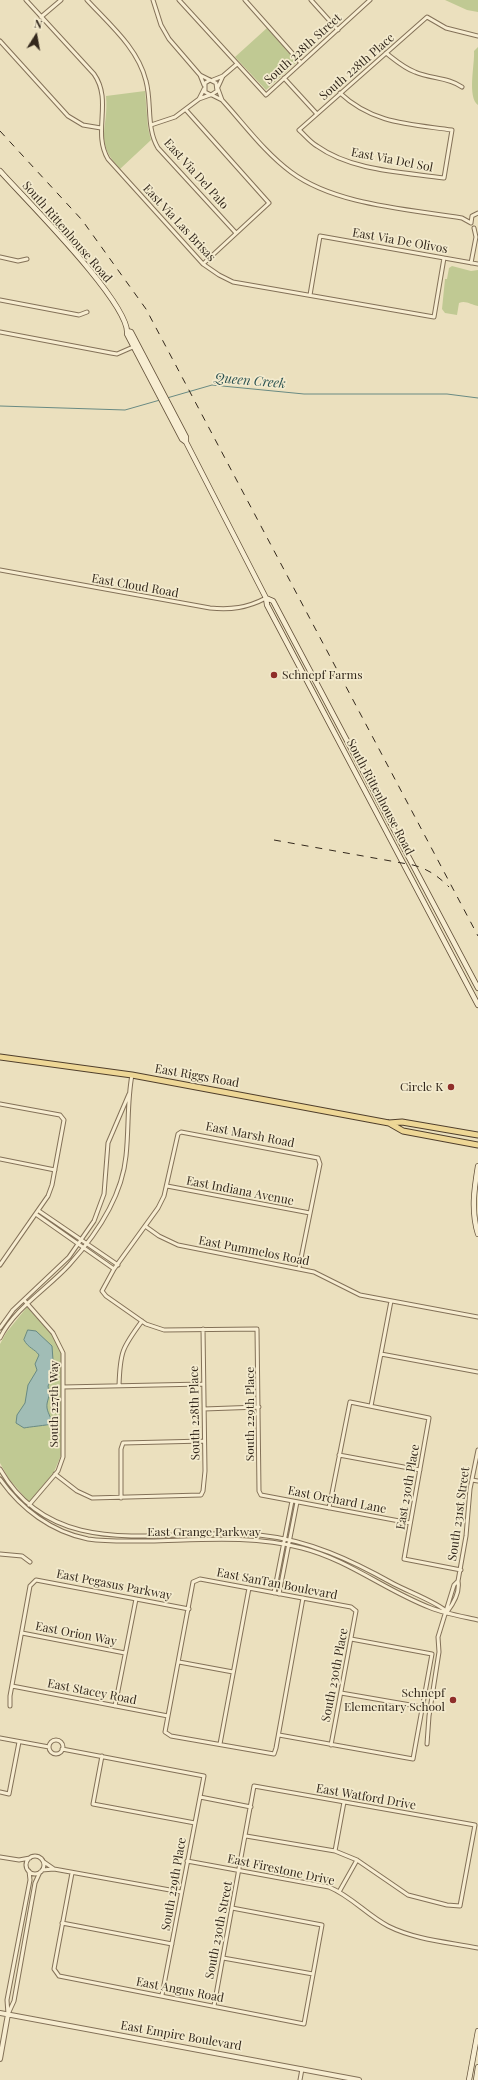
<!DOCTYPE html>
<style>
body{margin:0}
#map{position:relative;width:478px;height:2080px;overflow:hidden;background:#ebe0be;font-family:"Playfair Display",serif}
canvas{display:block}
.north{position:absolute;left:16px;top:16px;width:40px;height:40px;-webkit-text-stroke:3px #f3eacd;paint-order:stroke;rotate:11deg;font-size:11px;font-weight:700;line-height:16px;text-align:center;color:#33281c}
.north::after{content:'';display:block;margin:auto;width:14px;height:18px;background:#33281c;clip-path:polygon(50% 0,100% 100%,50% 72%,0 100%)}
</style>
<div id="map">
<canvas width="478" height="2080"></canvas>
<div class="north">N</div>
</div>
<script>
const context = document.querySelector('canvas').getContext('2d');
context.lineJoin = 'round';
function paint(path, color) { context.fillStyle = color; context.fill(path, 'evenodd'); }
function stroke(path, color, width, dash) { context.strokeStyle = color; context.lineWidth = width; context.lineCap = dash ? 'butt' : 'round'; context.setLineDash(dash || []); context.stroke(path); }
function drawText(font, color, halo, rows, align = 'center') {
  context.font = font + ' "Playfair Display",serif'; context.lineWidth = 3.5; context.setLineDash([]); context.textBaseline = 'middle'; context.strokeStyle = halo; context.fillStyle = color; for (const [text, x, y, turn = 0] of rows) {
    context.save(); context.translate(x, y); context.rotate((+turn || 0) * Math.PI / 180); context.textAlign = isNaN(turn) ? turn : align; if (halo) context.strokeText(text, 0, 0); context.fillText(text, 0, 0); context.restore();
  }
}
const green = new Path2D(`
 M445,0H478V12L467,10Z
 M267,28L297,62L266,90L235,57Z
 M478,47V105C467,97 475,64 474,51Z
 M145,91L148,128L151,140L120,169C93,140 109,130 106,96Z
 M452,266L471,271L478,270V306C471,305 466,300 459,303L457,315L445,313L442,309L445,279H447L449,268Z
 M27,1307L53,1335L61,1353L62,1453L54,1472L29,1502L9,1479L0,1463V1344L6,1333Z`);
const water = new Path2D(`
 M28,1330L36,1331L52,1346L54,1374L48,1386C51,1399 46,1400 47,1408C48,1414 52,1418 51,1424C49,1425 28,1427 24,1428L16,1423L17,1415L25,1403L28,1385L37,1370L35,1364L39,1355C35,1349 28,1348 24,1340Z`);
const stream = new Path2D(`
 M167,398L212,385L304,394H447L478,398
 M0,406L125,410L160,400`);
const minor = new Path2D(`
 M26,0L94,74C113,101 92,132 108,159L203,264L219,275L233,282L434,317L444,258
 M87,0C109,24 138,48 146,81C152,103 146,128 158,148L236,233
 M153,0L161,25L169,39L200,75L204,85
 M179,0L266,95L370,0
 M245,0L301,63
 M311,0L338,30
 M41,17L61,0
 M0,41L68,116L83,125L101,128
 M386,53C395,60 404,68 415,72C431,79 448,77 462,87
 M200,75L216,83L217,91L211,95L205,92V83L210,80
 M284,78L317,114
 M213,80L223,76L237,64
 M218,87L223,76
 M218,89L222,100
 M340,93C373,124 410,124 452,130L444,178C402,172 352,171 317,146C310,142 305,135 299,130L427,17L446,28L478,36
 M212,95L222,100C244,124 265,153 291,172C335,205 408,209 462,218L471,223
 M199,99L204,89
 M186,110L269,203L203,264
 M151,125L175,117L199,99L210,95
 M471,223L472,216L478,213
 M0,257L18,261L27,259
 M471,263L476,237L474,228
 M310,295L320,236L478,264
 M0,300L79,315L87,312
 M0,332L111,353L117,354L133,347
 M0,570L210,608C231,610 247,608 266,598
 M0,1104L60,1115L64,1120L52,1185L48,1196L0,1265
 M0,1159L55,1170
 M167,1186L310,1213
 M39,1211L118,1265
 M37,1215L114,1269
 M145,1226L159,1236L178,1245L314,1272L360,1295L478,1317
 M299,1268L320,1164L318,1158L181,1132L178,1134L164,1196L158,1208L114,1269L102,1291L106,1296L146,1324L164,1330L257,1329L259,1491L261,1495L410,1523
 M24,1300L53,1333L63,1353V1457L58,1471L29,1505
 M0,1328L13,1310L69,1257L94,1221L104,1194L108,1143L129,1094
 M0,1338C15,1308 47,1289 69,1265C96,1235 122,1197 126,1156C129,1129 127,1101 132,1075
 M381,1354L478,1372
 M119,1386C120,1352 122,1348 142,1321
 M63,1387L203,1384
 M371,1406L391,1301
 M204,1409L259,1407
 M339,1455L420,1470
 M0,1469C56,1567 169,1526 259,1535C309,1540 351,1560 394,1584C407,1591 439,1603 447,1612
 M55,1474L77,1491L92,1498L201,1495L203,1491L205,1471L203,1329
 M0,1479C21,1509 52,1532 88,1539C108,1542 128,1541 149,1541C200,1540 252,1535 302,1548C349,1560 386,1591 431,1608C443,1613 465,1617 478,1620
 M472,1480L478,1481
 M121,1498V1449L123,1443L204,1441
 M329,1508L350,1402L429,1418L404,1559L461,1570
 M0,1554L22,1556L30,1562
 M274,1593L292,1501
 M279,1594L297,1502
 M303,1598L276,1748L274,1754L171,1736L165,1732L193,1582L200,1579L351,1607L356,1611L331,1745
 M447,1612C454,1603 460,1592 458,1581L466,1536L470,1489L478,1450
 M22,1633L125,1653
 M179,1662L233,1672
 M12,1686L168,1716
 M341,1693L422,1707
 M10,1706V1696L30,1586L36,1580L189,1609
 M115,1706L136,1599
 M279,1735L413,1759L432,1654L351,1639
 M0,1738L49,1747
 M49 1747a7 7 0 1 1 14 0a7 7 0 1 1-14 0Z
 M220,1744L249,1588
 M427,1744L429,1716L439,1652L438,1637L454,1585L458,1581
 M62,1749L204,1776L162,1995
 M102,1756L93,1804L195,1823
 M0,1792L9,1794L19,1742
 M200,1797L251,1807
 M335,1851L344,1802
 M26 1865a9 9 0 1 1 18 0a9 9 0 1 1-18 0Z
 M0,1857L19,1860L30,1858
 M187,1861L329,1887C351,1896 367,1915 388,1926C416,1940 448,1942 478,1948
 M44,1862L54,1869
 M42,1870L54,1869L181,1892
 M29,1871L30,1880L7,2000L8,2014L14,2001L35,1883L40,1872
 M72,1873L54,1969L59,1976L304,2024L322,1925L232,1908
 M339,1892L357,1860
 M62,1923L172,1944
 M223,1958L313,1974
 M214,2006L254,1786L475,1825L460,1906L447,1905L408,1895L357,1860L335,1851L246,1836
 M300,2080L302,2069`);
const tertiary = new Path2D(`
 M0,2013L359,2080
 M0,2059L8,2014`);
const secondary = new Path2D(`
 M0,171C23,197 131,304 127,334L182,439L186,442
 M127,331L131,332L186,437V442L266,598L267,605L478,1005
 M266,598L273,601L478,988
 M478,1166C474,1190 471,1211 478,1234
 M469,2080L478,2031
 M476,2080L478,2067`);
const primary = new Path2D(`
 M0,1057L132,1075L389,1123L402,1122L478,1135
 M389,1123L403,1131L478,1145`);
const rail = new Path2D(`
 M0,131L82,220L146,309L478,936
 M274,840L413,865C428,869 438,876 449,887`);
const markers = [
 [274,675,4,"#8f2e2a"],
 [451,1087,4,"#8f2e2a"],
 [453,1700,4,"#8f2e2a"]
];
const streetNames = [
 ["South 228th Street",303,49,-42],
 ["South 228th Place",357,67,-41],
 ["East Via Del Sol",392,160,11],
 ["East Via Del Palo",196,174,48],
 ["East Via Las Brisas",179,223,47],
 ["South Rittenhouse Road",67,232,49],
 ["East Via De Olivos",400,241,10],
 ["East Cloud Road",135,586,10],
 ["South Rittenhouse Road",380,797,62],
 ["East Riggs Road",197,1076,10],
 ["East Marsh Road",250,1135,11],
 ["East Indiana Avenue",240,1191,11],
 ["East Pummelos Road",254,1251,11],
 ["South 227th Way",54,1404,-90],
 ["South 228th Place",195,1413,-91],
 ["South 229th Place",250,1414,-90],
 ["East 230th Place",408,1487,-80],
 ["East Orchard Lane",337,1500,11],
 ["South 231st Street",459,1514,-82],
 ["East Grange Parkway",204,1532],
 ["East SanTan Boulevard",277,1584,11],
 ["East Pegasus Parkway",114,1585,11],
 ["East Orion Way",76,1634,11],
 ["South 230th Place",335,1675,-79],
 ["East Stacey Road",92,1692,11],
 ["East Watford Drive",366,1797,10],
 ["East Firestone Drive",281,1870,12],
 ["South 229th Place",174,1884,-80],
 ["South 230th Street",219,1930,-79],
 ["East Angus Road",180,1990,11],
 ["East Empire Boulevard",181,2036,10]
];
const poiNames = [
 ["Schnepf Farms",282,675,"left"],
 ["Circle K",443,1087],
 ["Schnepf",445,1693],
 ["Elementary School",445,1707]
];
const waterNames = [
 ["Queen Creek",250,381,5]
];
paint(green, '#c0c993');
paint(water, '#a1bdb6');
stroke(water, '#698a83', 1);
stroke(stream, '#698a83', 1);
stroke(minor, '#837158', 5);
stroke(tertiary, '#837158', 6);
stroke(secondary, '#64523b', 6);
stroke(primary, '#503f2c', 7);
stroke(minor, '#f7edd1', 3);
stroke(tertiary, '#f7edd1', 4);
stroke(secondary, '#f7edd1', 4.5);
stroke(primary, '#eed796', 5);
stroke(rail, '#33281c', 1, [7, 7]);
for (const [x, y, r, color] of markers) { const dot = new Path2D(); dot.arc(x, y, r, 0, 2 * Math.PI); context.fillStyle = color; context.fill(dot); stroke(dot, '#f3eacd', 1.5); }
drawText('12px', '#33281c', '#f3eacd', streetNames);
drawText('12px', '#33281c', '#f3eacd', poiNames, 'right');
drawText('italic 13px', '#2b5251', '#f3eacd', waterNames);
</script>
